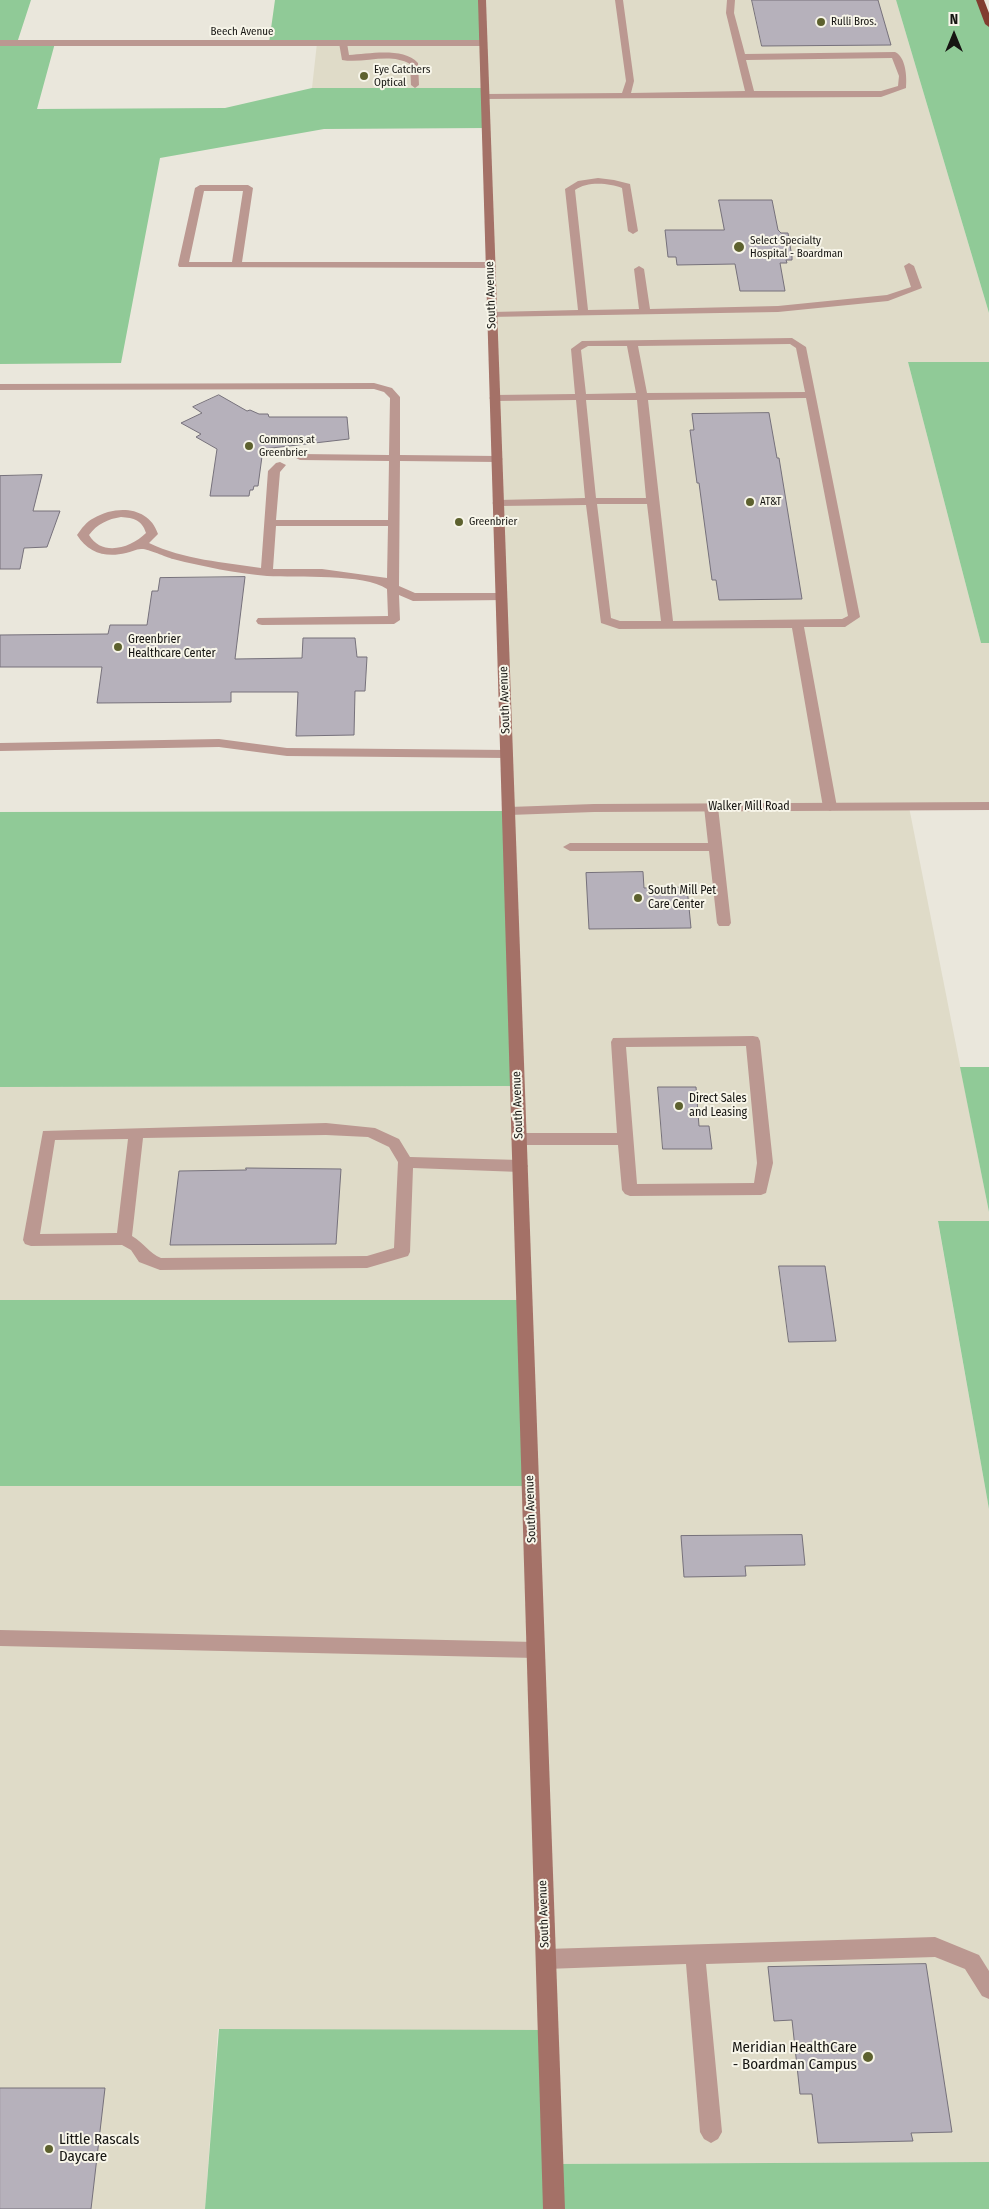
<!DOCTYPE html>
<style>
body{margin:0}
#map{position:relative;width:989px;height:2209px;overflow:hidden;background:#eae7dc;font-family:"Fira Sans Condensed",sans-serif}
canvas{display:block}
.north{position:absolute;left:929px;top:10px;width:50px;height:50px;-webkit-text-stroke:4px #f7f5e9;paint-order:stroke;rotate:0deg;font-size:14px;font-weight:700;line-height:20px;text-align:center;color:#161512}
.north::after{content:'';display:block;margin:auto;width:18px;height:22px;background:#161512;clip-path:polygon(50% 0,100% 100%,50% 72%,0 100%)}
</style>
<div id="map">
<canvas width="989" height="2209"></canvas>
<div class="north">N</div>
</div>
<script>
const context = document.querySelector('canvas').getContext('2d');
context.lineJoin = 'round';
function paint(path, color) { context.fillStyle = color; context.fill(path, 'evenodd'); }
function stroke(path, color, width, dash) { context.strokeStyle = color; context.lineWidth = width; context.lineCap = dash ? 'butt' : 'round'; context.setLineDash(dash || []); context.stroke(path); }
function drawText(font, color, halo, rows, align = 'center') {
  context.font = font + ' "Fira Sans Condensed",sans-serif'; context.lineWidth = 4; context.setLineDash([]); context.textBaseline = 'middle'; context.strokeStyle = halo; context.fillStyle = color; for (const [text, x, y, turn = 0] of rows) {
    context.save(); context.translate(x, y); context.rotate((+turn || 0) * Math.PI / 180); context.textAlign = isNaN(turn) ? turn : align; if (halo) context.strokeText(text, 0, 0); context.fillText(text, 0, 0); context.restore();
  }
}
const built = new Path2D(`
 M482,0H896L989,313V362H908L981,643H989V806L909,807L989,1212V1221L938,1222L989,1509V2162L552,2164L218,2029L205,2209H0V1486H530L524,1300H0V1087L517,1086L484,88H312L317,43Z`);
const green = new Path2D(`
 M0,0H31L17,43H55L37,109L225,108L312,88H485L486,128L324,129L160,158L121,363L0,364Z
 M275,0H482L483,43H269Z
 M896,0H980L989,24V313Z
 M908,362H989V643H981Z
 M509,811L517,1086L0,1087V812Z
 M960,1067H989V1212Z
 M938,1221H989V1509Z
 M0,1300H524L530,1486H0Z
 M219,2029L548,2030L553,2164L989,2162V2209H205Z`);
const building = new Path2D(`
 M752,0H878L891,45L762,46Z
 M719,200H772L778,230L781,233H788L792,257V260H786L787,263H780L785,291H740L735,264L677,265L676,257H668L665,230H724Z
 M219,395L247,411L250,410L259,414H268L269,417H347L349,439L263,449L258,486H254L253,490H250L249,496H210L217,449L196,437L201,434L181,423L202,413L193,407Z
 M769,413L777,458H779L802,599L719,600L716,580H712L699,483H697L690,430H694L692,414Z
 M42,475L33,511H60L47,547L24,548L20,569H0V476Z
 M245,577L235,659L302,658L303,638H355L357,657H367L365,691H355L354,735L296,736L298,692H231V702L97,703L102,667H0V635L108,634L110,625H147L152,591H158L160,578Z
 M643,872L644,888L687,887L691,928L589,929L586,873Z
 M658,1087H696L699,1126H709L712,1149H663Z
 M246,1168L341,1169L336,1244L170,1245L179,1171L246,1170Z
 M779,1266H825L836,1341L789,1342Z
 M802,1535L805,1565L745,1566L746,1576L684,1577L681,1536Z
 M926,1964L952,2132L911,2133L913,2141L818,2143L812,2094H800L792,2020L774,2021L768,1967Z
 M0,2088H105L91,2209H0Z`);
const service = new Path2D(`
 M615,0H623L634,81L631,93L745,91L726,13L727,0H735L734,13L745,54L895,52C906,57 907,77 906,88L881,97L482,99V95L485,94L622,93L626,81ZM892,58L899,76L898,86L881,91H754L746,60Z
 M343,40L347,43L349,55C369,54 403,47 418,63L419,85L415,88L411,85L410,64C389,52 364,64 342,60L339,43Z
 M598,178L614,180L630,184L638,231L633,234L628,231L622,188C609,183 587,181 575,190L588,310L639,309L634,269L639,266L644,269L650,309L778,306L887,295L911,287L904,266L909,263L914,266L922,288L888,301L778,312L488,317L487,315L492,312L578,310L565,189L578,181Z
 M200,185H248L253,188L242,262H490L495,265L490,268L179,267L178,265L195,188ZM204,191H243L232,262H189Z
 M792,338L806,347L860,617L845,627H804L837,807L830,811L823,807L792,628L619,629L601,623L586,505L498,506L492,503L498,500L585,498L576,400L494,401L489,398L494,395L575,394L571,349L582,341ZM790,344L796,348L805,392L647,393L638,346ZM588,346H627L636,393L586,394L581,350ZM806,398L848,616L842,619L673,621L648,400ZM586,400H637L646,498H596ZM597,504H647L661,621H620L611,618Z
 M374,383L392,388L400,397V455L497,456L503,459L497,462L400,461L399,586L415,593H501L505,594L507,597L505,600L413,601L399,595L400,620L394,624L262,625L258,624L256,621L258,618L388,616L387,589C364,573 297,578 267,576C236,573 204,567 173,559C166,557 146,548 141,549C136,549 131,552 126,553C106,558 88,553 77,535C82,528 86,522 94,518C116,505 149,506 158,534L149,543C184,560 224,562 261,568L268,471L276,463L280,462L286,465L280,472L276,520H388L389,461L300,460L294,457L300,454L389,455L390,398L384,392L374,389L0,390V384ZM121,517C134,518 142,520 146,533C131,548 102,557 89,535C97,524 108,519 121,517ZM276,526H388L387,578L322,569H273Z
 M219,739L287,748L507,750L513,754L507,758L287,756L219,747L0,751V743Z
 M711,803L718,807L731,923L729,926H719L717,923L709,851H570L563,847L570,843H708L704,807Z
 M753,1036L758,1037L760,1041L773,1163L766,1193L761,1195L630,1196L625,1194L622,1190L618,1145H519L514,1143L511,1139L514,1135L519,1133H617L611,1042L613,1038ZM746,1046L757,1163L754,1183L637,1184L626,1047Z
 M326,1123L375,1128L399,1139L410,1157L520,1160L525,1162L528,1166L525,1170L520,1172L413,1168L410,1252L408,1256L367,1268L160,1270L139,1262L131,1250L122,1245L31,1246L25,1244L23,1240L43,1131ZM326,1135L368,1137L389,1147L398,1162L394,1248L367,1256L161,1258C149,1253 144,1243 132,1236L143,1138ZM128,1139L117,1233L40,1234L55,1140Z
 M0,1630L535,1642L541,1644L544,1650L541,1656L535,1658L0,1646Z
 M935,1937L979,1955L989,1971V1999L982,1996L965,1969L935,1957L706,1964L722,2132L718,2139L711,2143L704,2139L700,2132L686,1964L546,1969L539,1966L536,1959L539,1952L546,1949Z`);
const minor = new Path2D(`
 M0,40H483L487,43L483,46H0Z`);
const tertiary = new Path2D(`
 M989,802V810L594,812L509,815L502,811L509,807L594,804Z`);
const secondary = new Path2D(`
 M478,0H486L565,2209H543Z`);
const motorway = new Path2D(`
 M976,0H984L989,13V27L985,24Z`);
const markers = [
 [821,22,5,"#5d612e"],
 [364,76,5,"#5d612e"],
 [739,247,6,"#5d612e"],
 [249,446,5,"#5d612e"],
 [750,502,5,"#5d612e"],
 [459,522,5,"#5d612e"],
 [118,647,5,"#5d612e"],
 [638,898,5,"#5d612e"],
 [679,1106,5,"#5d612e"],
 [868,2057,6,"#5d612e"],
 [49,2149,5,"#5d612e"]
];
const farPoinames = [
 ["Rulli Bros.",831,22],
 ["Eye Catchers",374,70],
 ["Optical",374,83],
 ["Select Specialty",750,241],
 ["Hospital - Boardman",750,254],
 ["Commons at",259,440],
 ["Greenbrier",259,453],
 ["AT&T",760,502],
 ["Greenbrier",469,522]
];
const farStreetnames = [
 ["Beech Avenue",242,32]
];
const streetNames = [
 ["South Avenue",491,295,-92],
 ["South Avenue",505,700,-92],
 ["Walker Mill Road",749,807],
 ["South Avenue",518,1105,-92],
 ["South Avenue",531,1509,-92],
 ["South Avenue",544,1914,-92]
];
const poiNames = [
 ["Greenbrier",128,640],
 ["Healthcare Center",128,654],
 ["South Mill Pet",648,891],
 ["Care Center",648,905],
 ["Direct Sales",689,1099],
 ["and Leasing",689,1113]
];
const nearPoinames = [
 ["Meridian HealthCare",857,2048],
 ["- Boardman Campus",857,2065],
 ["Little Rascals",59,2140,"left"],
 ["Daycare",59,2157,"left"]
];
paint(built, '#dfdbc8');
paint(green, '#90ca97');
paint(building, '#b6b1bb');
stroke(building, '#76717b', 1);
paint(service, '#bb9891');
paint(minor, '#bb9891');
paint(tertiary, '#bb9891');
paint(secondary, '#a47167');
paint(motorway, '#813d30');
for (const [x, y, r, color] of markers) { const dot = new Path2D(); dot.arc(x, y, r, 0, 2 * Math.PI); context.fillStyle = color; context.fill(dot); stroke(dot, '#f7f5e9', 2); }
drawText('11px', '#161512', '#f7f5e9', farPoinames, 'left');
drawText('11px', '#161512', '#f7f5e9', farStreetnames);
drawText('12px', '#161512', '#f7f5e9', streetNames);
drawText('12px', '#161512', '#f7f5e9', poiNames, 'left');
drawText('15px', '#161512', '#f7f5e9', nearPoinames, 'right');
</script>
